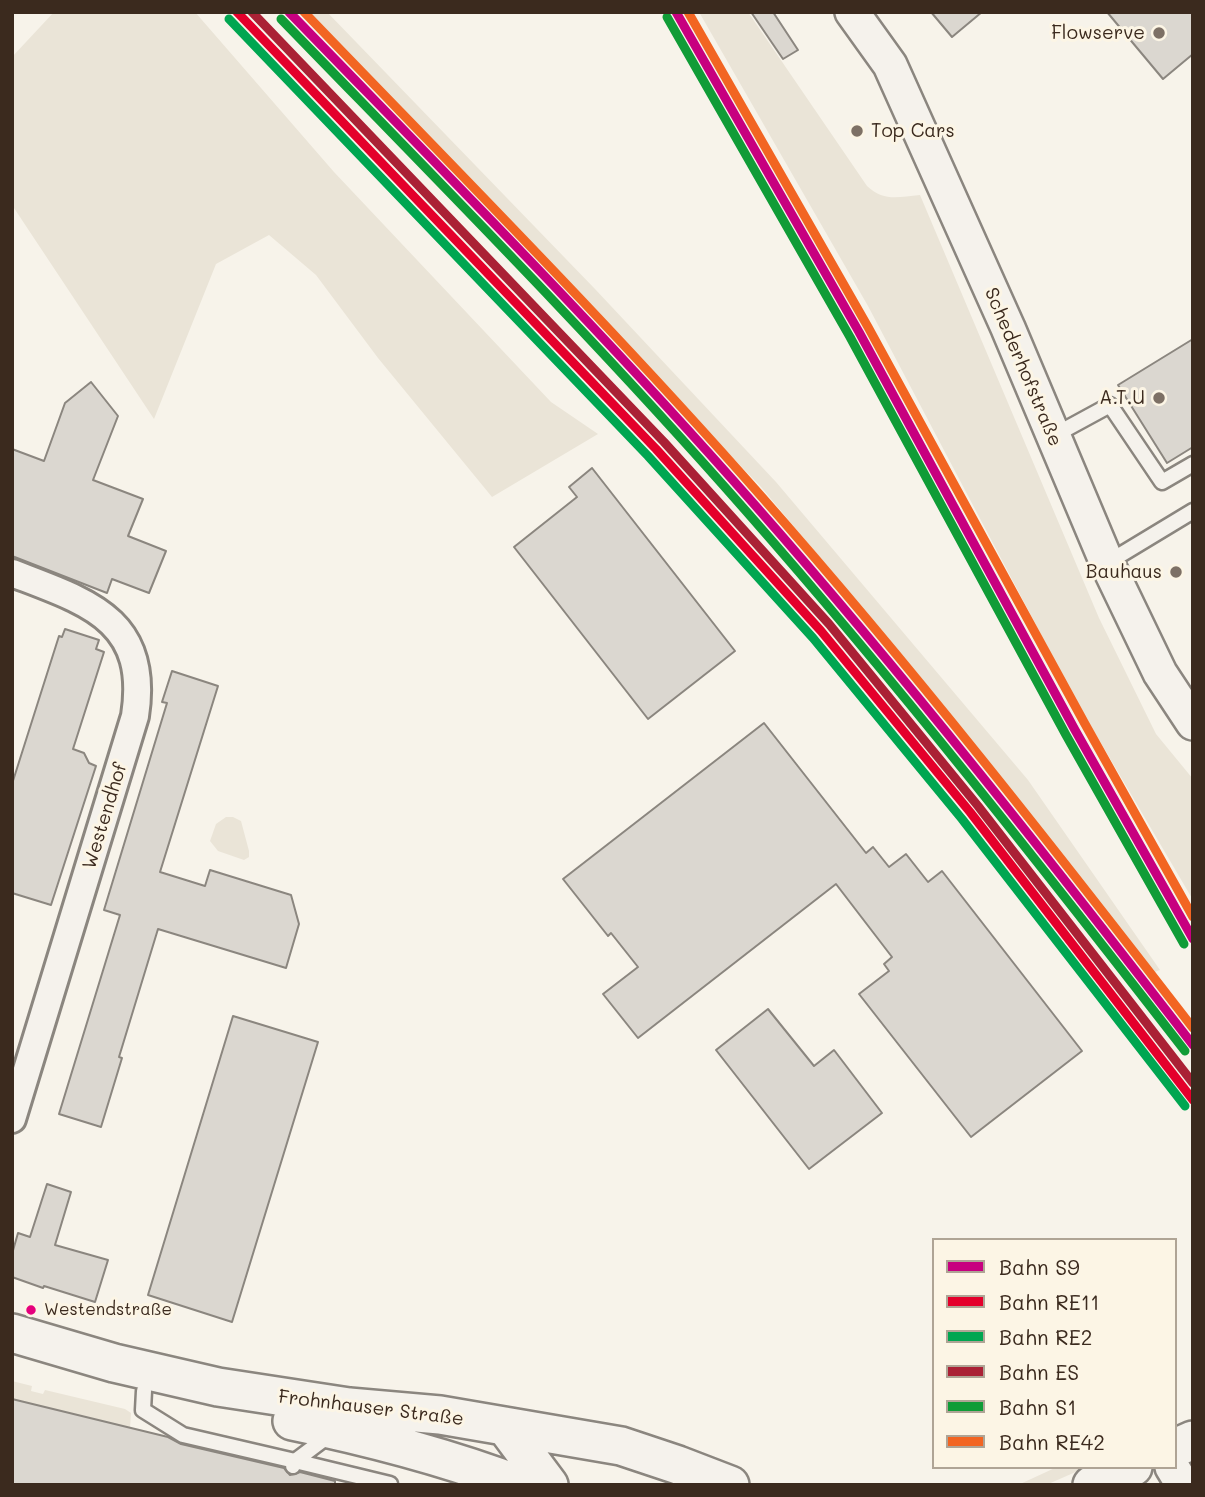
<!DOCTYPE html>
<meta charset="utf-8">
<style>
body{margin:0}
#map{position:relative;width:1205px;height:1497px;overflow:hidden;background:#f7f3ea;font-family:Mali,sans-serif}
canvas{display:block}
.frame{position:absolute;inset:0;border:14px solid #3b2a1e;pointer-events:none}
.legend{position:absolute;left:932px;top:1238px;width:245px;height:231px;box-sizing:border-box;background:#fcf5e5;border:2px solid #afa495;margin:0;padding:9px 12px;list-style:none;font-size:21px;color:#3b2a1e}
.legend li{display:flex;align-items:center;gap:14px;height:35px}
.legend b{width:35px;border:2px solid #afa495}
</style>
<div id="map">
<canvas width="1205" height="1497"></canvas>
<div class="frame"></div>
<ul class="legend">
<li><b style="height:9px;background:#c7007f"></b>Bahn S9</li>
<li><b style="height:9px;background:#e4002b"></b>Bahn RE11</li>
<li><b style="height:9px;background:#00a651"></b>Bahn RE2</li>
<li><b style="height:9px;background:#aa2135"></b>Bahn ES</li>
<li><b style="height:9px;background:#109c37"></b>Bahn S1</li>
<li><b style="height:9px;background:#f26522"></b>Bahn RE42</li>
</ul>
</div>
<script>
const context = document.querySelector('canvas').getContext('2d');
context.lineJoin = 'round';
function paint(path, color) { context.fillStyle = color; context.fill(path, 'evenodd'); }
function stroke(path, color, width, dash) { context.strokeStyle = color; context.lineWidth = width; context.lineCap = dash ? 'butt' : 'round'; context.setLineDash(dash || []); context.stroke(path); }
function drawText(font, color, halo, rows, align = 'center') {
  context.font = font + ' Mali,sans-serif'; context.lineWidth = 6; context.setLineDash([]); context.textBaseline = 'middle'; context.strokeStyle = halo; context.fillStyle = color; for (const [text, x, y, turn = 0] of rows) {
    context.save(); context.translate(x, y); context.rotate((+turn || 0) * Math.PI / 180); context.textAlign = isNaN(turn) ? turn : align; if (halo) context.strokeText(text, 0, 0); context.fillText(text, 0, 0); context.restore();
  }
}
const green = new Path2D(`
 M54,12H195L334,172L551,402L598,434L492,497L378,358L316,275L269,235L216,264L154,419L12,205V57Z
 M306,12H327L595,289L776,482L1028,780L1160,970L1152,973L1042,837L944,706L761,487L603,323L514,227L407,118Z
 M699,12H748L867,186C884,202 898,197 920,195L1099,618L1156,734L1193,779V900L1074,697L868,306Z
 M226,817H233L241,821L249,851V857L244,860L218,851L210,841L216,824Z
 M12,1381L32,1386L31,1391L43,1394L45,1390L125,1409L131,1413L130,1428L12,1399Z
 M1057,1467H1087L1046,1485H1018Z`);
const building = new Path2D(`
 M751,12H773L798,50L783,59Z
 M931,12H982L952,37Z
 M1107,12H1193V54L1163,79Z
 M1193,339V447L1167,463L1118,385Z
 M91,382L118,416L93,480L143,499L128,536L166,551L149,593L112,579L107,593L12,556V449L44,461L65,403Z
 M592,468L735,651L648,719L514,547L577,497L569,487Z
 M65,629L99,640L96,649L104,652L73,749L84,753L89,763L96,766L51,905L12,893V784L59,636L62,637Z
 M172,671L218,686L160,872L205,886L210,870L291,895L299,924L286,968L158,929L119,1057L122,1058L101,1127L59,1114L120,915L104,910L167,703L162,702Z
 M764,723L866,853L873,847L889,867L906,854L928,882L942,871L1082,1051L971,1137L859,994L889,971L884,964L892,957L836,884L638,1038L603,994L638,967L611,933L608,936L563,879Z
 M768,1009L814,1066L834,1050L882,1113L809,1169L716,1050Z
 M233,1016L318,1042L232,1322L148,1295Z
 M47,1184L71,1192L55,1245L108,1260L95,1302L44,1286L43,1288L12,1277V1254L18,1233L30,1237Z
 M12,1399L168,1437L181,1444L284,1468L290,1475L300,1472L335,1481V1485H12Z`);
const service = new Path2D(`
 M1053,436L1110,405L1162,482L1193,464
 M1107,563L1193,511
 M144,1391L143,1410L183,1435L295,1461L331,1434
 M293,1466L295,1461L390,1484`);
const minor = new Path2D(`
 M12,573C87,602 150,619 135,716L12,1119`);
const tertiary = new Path2D(`
 M852,12L890,65L1008,328L1107,563L1160,673L1193,723
 M1172,1467L1183,1485`);
const secondary = new Path2D(`
 M12,1333L114,1363L218,1387L349,1407L440,1415L621,1446L678,1465L730,1485
 M292,1421C369,1437 447,1457 520,1485
 M505,1426L549,1485
 M1175,1448L1193,1440
 M1092,1485L1133,1467`);
const rail1 = new Path2D(`
 M289,12C446,174 605,334 754,504C907,678 1051,861 1193,1045
 M676,12L859,332L1075,730L1193,939`);
const rail2 = new Path2D(`
 M237,12L656,449L821,631L970,812L1193,1100`);
const rail3 = new Path2D(`
 M229,19L648,456L813,638L962,819L1185,1106`);
const rail4 = new Path2D(`
 M252,12L664,442L829,624L978,806L1193,1083`);
const rail5 = new Path2D(`
 M667,17L850,337L1066,735L1184,944
 M281,19C438,181 597,341 746,511C899,685 1043,868 1185,1051`);
const rail6 = new Path2D(`
 M304,12C458,172 614,329 761,496C912,667 1053,847 1193,1028
 M688,12L868,327L1085,724L1193,917`);
const markers = [
 [1159,33,7,"#7d7065"],
 [857,131,7,"#7d7065"],
 [1159,398,7,"#7d7065"],
 [1176,572,7,"#7d7065"],
 [31,1310,6,"#e5007d"]
];
const busNames = [
 ["Westendstraße",44,1310]
];
const poiNames = [
 ["Flowserve",1145,33],
 ["Top Cars",871,131,"left"],
 ["A.T.U",1145,398],
 ["Bauhaus",1162,572]
];
const streetNames = [
 ["Schederhofstraße",1023,367,67],
 ["Westendhof",105,816,-73],
 ["Frohnhauser Straße",371,1408,7]
];
paint(green, '#eae4d7');
paint(building, '#dbd7d0');
stroke(building, '#8b867f', 2);
stroke(service, '#8b867f', 19);
stroke(minor, '#8b867f', 32);
stroke(tertiary, '#8b867f', 38);
stroke(secondary, '#8b867f', 42);
stroke(service, '#f5f2ec', 14);
stroke(minor, '#f5f2ec', 26);
stroke(tertiary, '#f5f2ec', 33);
stroke(secondary, '#f5f2ec', 37);
stroke(rail1, '#c7007f', 9);
stroke(rail2, '#e4002b', 9);
stroke(rail3, '#00a651', 9);
stroke(rail4, '#aa2135', 9);
stroke(rail5, '#109c37', 9);
stroke(rail6, '#f26522', 9);
for (const [x, y, r, color] of markers) { const dot = new Path2D(); dot.arc(x, y, r, 0, 2 * Math.PI); context.fillStyle = color; context.fill(dot); stroke(dot, '#fcf5e5', 2.5); }
drawText('17px', '#3b2a1e', '#fcf5e5', busNames, 'left');
drawText('19px', '#3b2a1e', '#fcf5e5', poiNames, 'right');
drawText('19px', '#3b2a1e', '#fcf5e5', streetNames);
</script>
